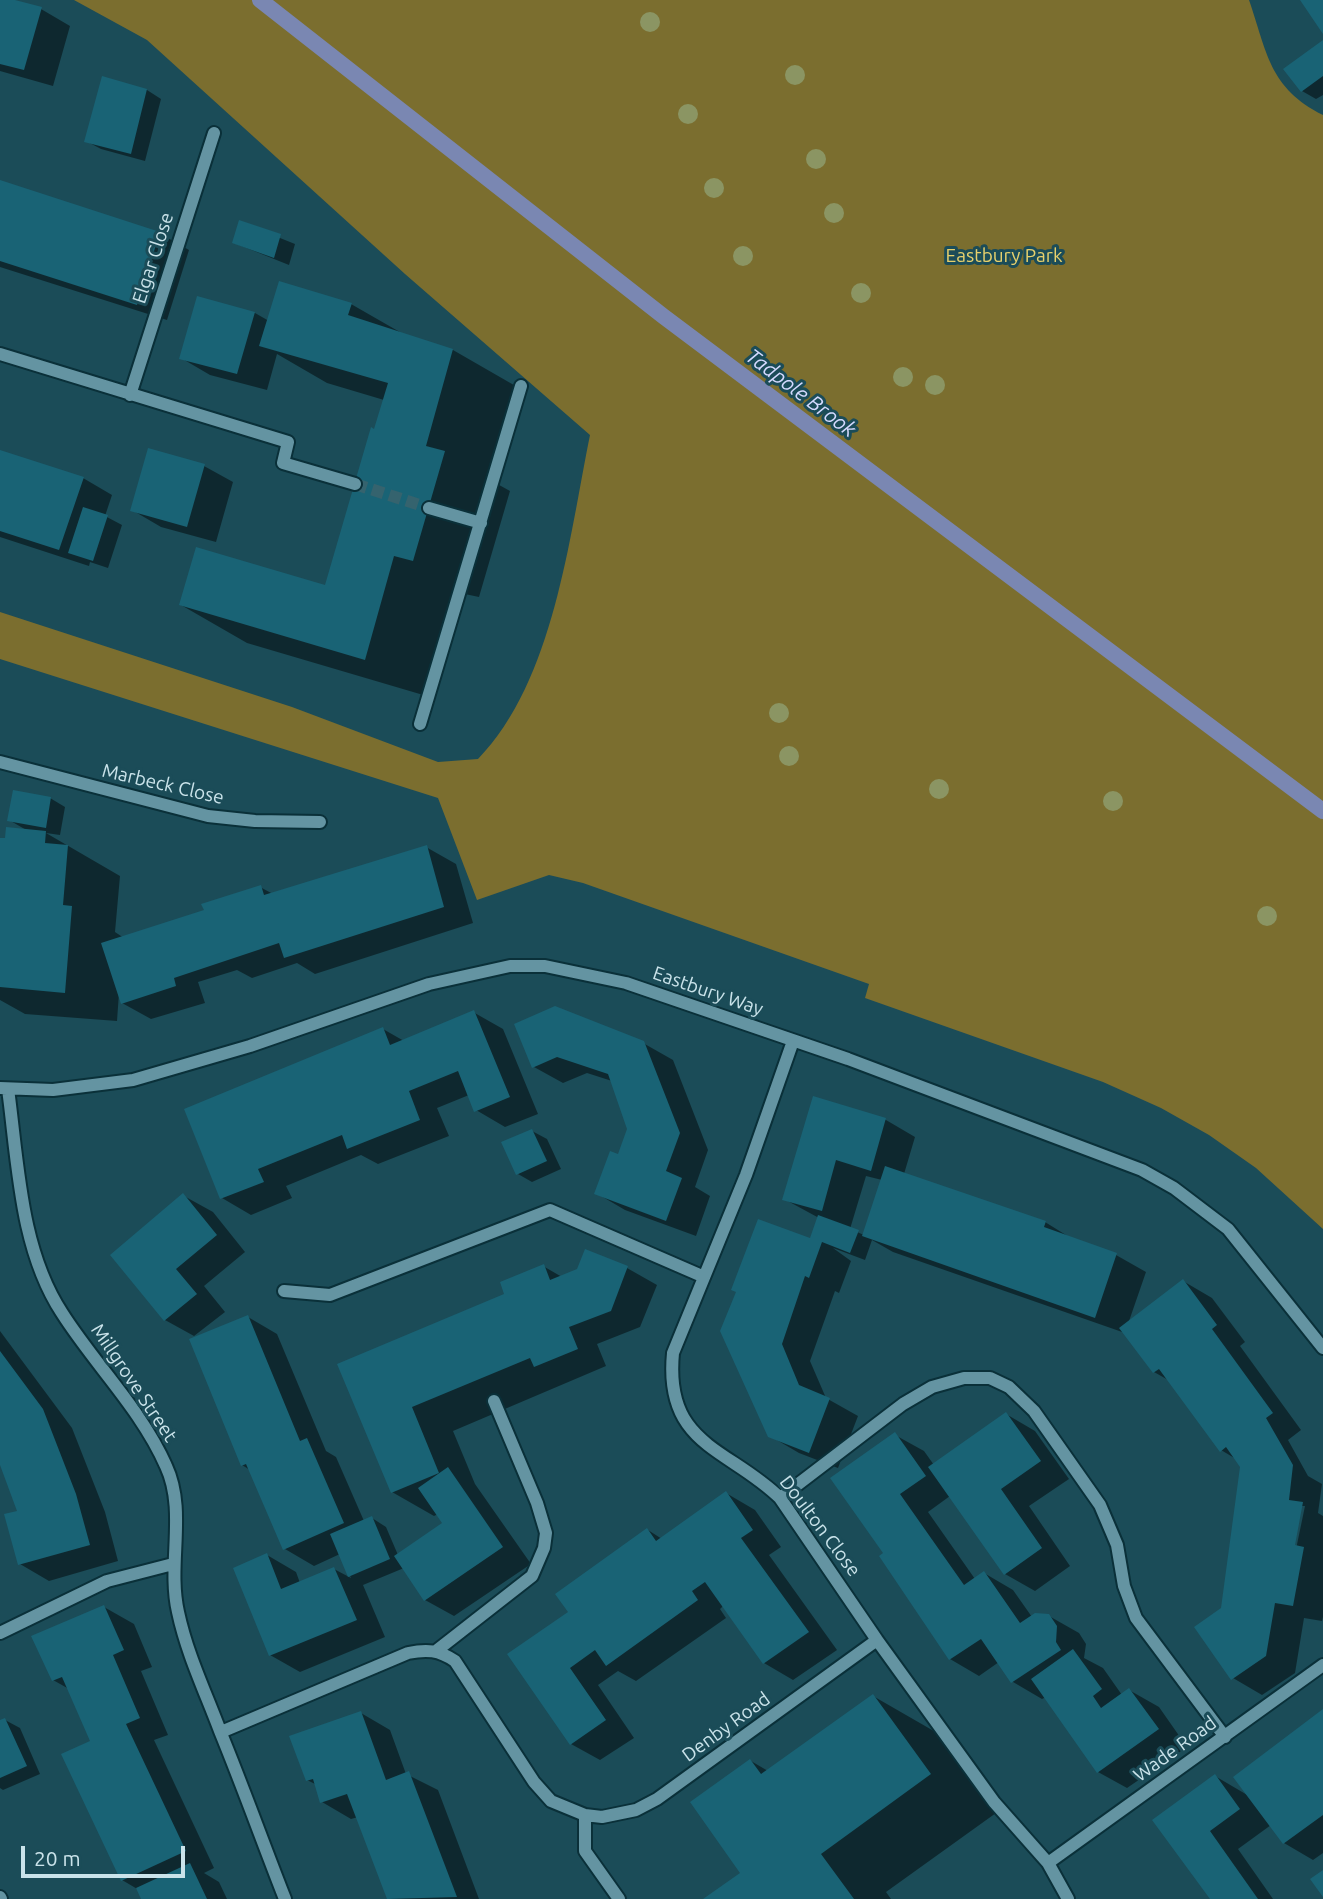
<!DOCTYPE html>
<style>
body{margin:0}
#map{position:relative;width:1323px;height:1899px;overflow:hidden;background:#1b4c58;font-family:Ubuntu,sans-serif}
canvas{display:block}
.scale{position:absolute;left:21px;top:1846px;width:164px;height:32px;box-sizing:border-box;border:4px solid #cae3ea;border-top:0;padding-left:9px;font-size:21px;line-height:24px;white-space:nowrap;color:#cae3ea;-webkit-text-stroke:5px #1b4c58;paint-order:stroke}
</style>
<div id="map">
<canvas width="1323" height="1899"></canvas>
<div class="scale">20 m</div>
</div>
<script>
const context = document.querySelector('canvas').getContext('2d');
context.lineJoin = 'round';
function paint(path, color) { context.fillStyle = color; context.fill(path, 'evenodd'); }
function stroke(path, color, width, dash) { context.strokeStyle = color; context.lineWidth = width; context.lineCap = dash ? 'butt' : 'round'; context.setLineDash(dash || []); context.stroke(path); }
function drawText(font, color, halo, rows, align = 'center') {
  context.font = font + ' Ubuntu,sans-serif'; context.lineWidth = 6; context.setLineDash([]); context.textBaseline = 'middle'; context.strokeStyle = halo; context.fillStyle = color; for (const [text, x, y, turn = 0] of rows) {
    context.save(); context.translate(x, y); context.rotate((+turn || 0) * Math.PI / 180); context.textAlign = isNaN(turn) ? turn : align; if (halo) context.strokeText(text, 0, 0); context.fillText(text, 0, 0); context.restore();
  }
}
const green = new Path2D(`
 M74,0H1249C1267,52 1269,88 1323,115V1229L1256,1168L1209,1135L1161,1108L1103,1082L865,998L869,984L583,883L549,875L477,900L438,798L0,659V612L292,707L438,762L478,759C554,681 569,538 590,435L405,274L147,40Z`);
const shadow = new Path2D(`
 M0,0L41,9L70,26L53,86L0,71Z
 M1323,42V95L1316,99L1302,91Z
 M103,78L147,90L161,99L145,161L101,149L86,141Z
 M0,182L159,233L189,250L167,320L0,267Z
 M240,222L295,244L289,265L234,243Z
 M198,298L255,313L269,321L351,304L405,335L453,350L519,388L492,481L510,491L479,597L460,593L430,697L247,643L181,605L327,587L384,400L327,383L277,354L267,390L210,375L181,358Z
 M0,453L83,478L112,495L105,516L122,525L108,568L90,562L89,566L0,537Z
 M204,466L233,482L216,542L161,527L132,510Z
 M50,798L65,807L60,835L46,833L120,876L115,932L124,938L206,911L260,887L273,894L426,847L456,864L473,923L315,974L297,963L252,978L237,970L198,982L205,1003L151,1019L122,1003L119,993L117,1021L25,1014L0,1000V839L7,840L28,831L9,820Z
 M473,1012L503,1029L538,1114L505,1127L476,1110L469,1095L437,1108L449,1136L378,1164L361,1155L286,1186L292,1198L251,1215L222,1198L383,1029L404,1041Z
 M516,1025L643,1043L673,1060L708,1150L695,1187L710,1196L696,1236L625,1210L596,1193L620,1157L629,1129L612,1081L587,1073L563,1083L534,1067Z
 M814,1098L886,1120L915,1137L904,1174L1045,1222L1074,1240L1116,1255L1146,1272L1128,1324L1183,1281L1212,1298L1245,1342L1240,1346L1301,1430L1288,1440L1308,1476L1322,1484L1318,1513L1323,1516V1617L1322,1621L1304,1618L1295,1673L1262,1695L1233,1678L1223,1609L1242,1466L1236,1459L1221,1450L1170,1381L1154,1372L1125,1333L893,1252L872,1240L865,1260L833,1248L851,1261L839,1293L835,1291L810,1361L826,1398L858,1416L838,1468L799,1453L770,1436L722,1331L811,1240L819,1218L784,1199ZM866,1176L882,1180L864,1235L850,1229ZM1301,1506H1305L1295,1554L1292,1553Z
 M532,1131L547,1139L561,1169L532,1182L518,1174Z
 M184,1196L213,1212L245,1252L204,1286L225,1312L194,1336L165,1320Z
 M586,1252L627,1268L657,1285L640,1327L597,1344L606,1366L453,1431L475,1484L531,1564L454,1616L425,1600L404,1568L363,1585L385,1637L300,1672L270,1655L267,1555L296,1572L300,1583L334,1569L351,1578L340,1554L314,1566L285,1549L250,1470L242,1465L248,1317L277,1334L326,1451L336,1457L364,1521L372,1518L386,1527L398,1555L444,1524L438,1514L434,1516L392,1492L339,1365L503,1296L543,1266L562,1277L578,1270Z
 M0,1331L72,1428L105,1512L118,1561L49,1581L20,1564V1512L0,1460Z
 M1006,1414L1035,1431L1069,1479L1029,1506L1070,1566L1035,1591L1005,1574L950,1496L928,1512L975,1579L984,1573L1013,1590L1032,1617L1049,1616L1079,1633L1086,1644L1084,1658L1103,1668L1122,1695L1129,1690L1159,1707L1187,1747L1127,1788L1098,1772L1046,1697L1042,1699L1013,1682L999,1662L979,1676L950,1659L885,1554L895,1435L924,1451L934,1465Z
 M726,1493L755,1510L781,1547L769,1555L837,1650L793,1680L764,1663L723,1606L720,1609L726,1618L636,1681L618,1671L598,1685L634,1738L600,1760L571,1744L510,1654L570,1612L648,1530L662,1539Z
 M104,1607L134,1624L152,1667L141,1671L168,1735L154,1740L214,1868L204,1873L219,1882L227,1899H143L139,1890L122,1880L93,1741L69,1689L53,1680Z
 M873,1696L939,1734L996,1813L886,1892L891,1899H706L743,1873L751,1761L768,1771Z
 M1323,1711V1853L1313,1860L1284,1843L1271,1825L1238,1849L1273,1899H1213L1155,1820L1215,1776L1249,1796Z
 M361,1713L390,1730L406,1774L438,1790L479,1899H389L358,1817L351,1819L322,1802L317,1785L307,1780Z
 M5,1720L20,1728L40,1774L3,1790L0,1788V1722Z`);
const stream = new Path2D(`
 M260,0L663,316L1323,811`);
const building = new Path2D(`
 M0,0H15L42,7L24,70L0,64Z
 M1300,0H1323V34Z
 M1323,40V76L1301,92L1283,69Z
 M102,76L147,89L131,154L84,142Z
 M0,180L160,232L137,305L0,261Z
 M239,220L281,234L274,258L232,243Z
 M279,281L352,303L348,315L453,349L426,446L445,451L413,561L394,556L365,660L179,605L196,547L325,585L371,427L374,429L388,383L259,346Z
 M197,296L255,312L237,374L179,359Z
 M148,448L205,464L187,527L130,511Z
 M0,450L84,477L59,550L0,531Z
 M83,507L108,515L93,561L68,553Z
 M13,790L51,797L46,828L7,821Z
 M6,827L46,831L45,843L68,845L63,905L72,906L65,993L0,987V838H5Z
 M427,845L444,907L284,958L279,943L174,978L176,986L121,1004L101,943L204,910L201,904L261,885L264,895Z
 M555,1006L644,1041L680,1133L666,1171L682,1178L666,1221L594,1194L610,1151L618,1154L627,1129L608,1074L557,1057L532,1068L514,1024Z
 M474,1010L510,1097L474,1112L458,1071L409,1091L420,1120L347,1149L342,1135L258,1169L264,1182L220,1199L184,1109L383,1027L390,1045Z
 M813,1096L886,1118L871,1171L836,1160L822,1211L782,1200Z
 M532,1129L547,1161L516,1175L501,1142Z
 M885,1166L1046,1221L1044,1227L1117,1253L1095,1318L862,1236Z
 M183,1193L217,1235L176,1269L197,1294L164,1321L110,1255Z
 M818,1215L859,1230L850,1253L822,1242L809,1278L805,1276L782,1344L799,1385L830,1398L809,1453L768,1437L720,1331L736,1292L731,1290L758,1219L810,1238Z
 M585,1249L628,1266L611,1311L569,1327L578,1349L534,1367L530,1358L412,1407L439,1473L391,1493L337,1364L504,1294L500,1282L544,1264L550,1280L577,1269Z
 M1183,1279L1217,1325L1212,1329L1273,1413L1266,1418L1293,1465L1289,1500L1303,1502L1295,1545L1304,1547L1293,1606L1275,1603L1266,1656L1231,1680L1194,1627L1221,1608L1240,1467L1226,1447L1220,1452L1159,1369L1153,1373L1119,1328Z
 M248,1315L300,1441L307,1438L344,1523L283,1550L246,1464L241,1466L189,1339Z
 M0,1351L43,1409L76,1494L90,1545L18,1565L4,1514L17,1511L0,1465Z
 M1006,1412L1041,1461L1001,1489L1042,1548L1004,1575L928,1467Z
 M895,1432L926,1476L900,1494L964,1585L984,1571L1020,1623L1035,1613L1049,1614L1057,1626L1056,1642L1061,1650L1011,1683L981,1639L949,1660L879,1556L883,1553L830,1478Z
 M448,1467L503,1547L424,1601L394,1556L442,1523L418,1488Z
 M726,1491L753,1530L741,1538L809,1632L763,1664L705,1582L692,1591L698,1600L606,1666L595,1650L570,1668L606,1720L570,1745L507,1654L568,1612L555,1594L647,1528L656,1541Z
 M372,1516L390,1559L348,1577L330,1534Z
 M267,1553L281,1589L334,1567L357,1620L269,1656L233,1568Z
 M104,1605L124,1650L113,1655L140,1718L126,1724L186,1851L121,1881L61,1754L90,1741L62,1677L52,1681L31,1636Z
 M1073,1649L1102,1689L1093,1696L1101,1708L1129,1688L1159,1729L1097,1773L1031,1679Z
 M873,1694L931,1774L821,1854L854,1899H703L740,1873L690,1802L750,1759L761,1774Z
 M1323,1709V1815L1283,1844L1233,1777Z
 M361,1711L386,1780L409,1771L457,1897L387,1899L347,1794L320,1803L313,1779L306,1781L289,1736Z
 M5,1718L27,1766L0,1778V1720Z
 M1215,1774L1240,1809L1210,1831L1258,1899H1210L1152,1820Z
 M190,1863L207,1899H141L136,1888Z
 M1323,1870V1897L1310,1879Z`);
const minorTunnel = new Path2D(`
 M355,484L429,508`);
const minor = new Path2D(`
 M0,354L288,442L283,463L355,484
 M130,395L214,133
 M429,508L481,523
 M420,724L521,386
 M0,762L208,816L255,821L320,822
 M793,1041L746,1175L673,1353C664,1446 729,1448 780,1498L877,1640L994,1802L1048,1863L1068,1899
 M0,1088L53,1090L133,1080L250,1046L429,984L510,966H545L626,983L848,1059L1142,1170L1174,1188L1228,1229L1323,1348
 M8,1089C18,1163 20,1249 62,1313C95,1365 141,1409 166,1466C187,1511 167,1564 178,1612C187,1654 205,1691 220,1731C243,1787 263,1843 285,1899
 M284,1291L330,1295L550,1210L702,1276
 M780,1498L903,1404L932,1387L964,1378H990L1009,1387L1034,1411L1100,1505L1117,1545L1124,1586L1136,1618L1225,1737
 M0,1633L107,1581L173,1564
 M436,1651L532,1576L544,1548L546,1533L537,1503L494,1401
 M221,1732L408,1653C427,1649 439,1650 455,1661L534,1782L551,1801L585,1815L602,1817L636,1810L657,1799L877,1640
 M585,1815V1851L619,1899
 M1048,1863L1323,1665
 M0,1897L1,1899`);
const trees = [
 [650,22],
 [795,75],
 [688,114],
 [816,159],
 [714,188],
 [834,213],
 [743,256],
 [861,293],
 [903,377],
 [935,385],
 [779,713],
 [789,756],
 [939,789],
 [1113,801],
 [1267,916]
];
const parkNames = [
 ["Eastbury Park",1004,256]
];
const streetNames = [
 ["Elgar Close",153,258,-72],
 ["Marbeck Close",163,784,13],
 ["Eastbury Way",708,991,19],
 ["Millgrove Street",134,1383,56],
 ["Doulton Close",820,1526,53],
 ["Denby Road",726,1727,-36],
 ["Wade Road",1175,1749,-36]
];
const waterNames = [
 ["Tadpole Brook",801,393,37]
];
paint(green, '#7b6e2f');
paint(shadow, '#0007');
stroke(stream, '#7a87b2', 16);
paint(building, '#196375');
stroke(minorTunnel, '#35636e', 12, [12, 6]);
stroke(minor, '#0a3039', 16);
stroke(minor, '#6494a2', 12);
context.fillStyle = '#8b9563';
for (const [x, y] of trees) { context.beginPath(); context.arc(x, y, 10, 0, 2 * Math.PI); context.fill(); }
drawText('19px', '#e6d06c', '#1b4c58', parkNames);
drawText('19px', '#cae3ea', '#1b4c58', streetNames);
drawText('italic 21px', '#d4dafe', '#1b4c58', waterNames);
</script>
